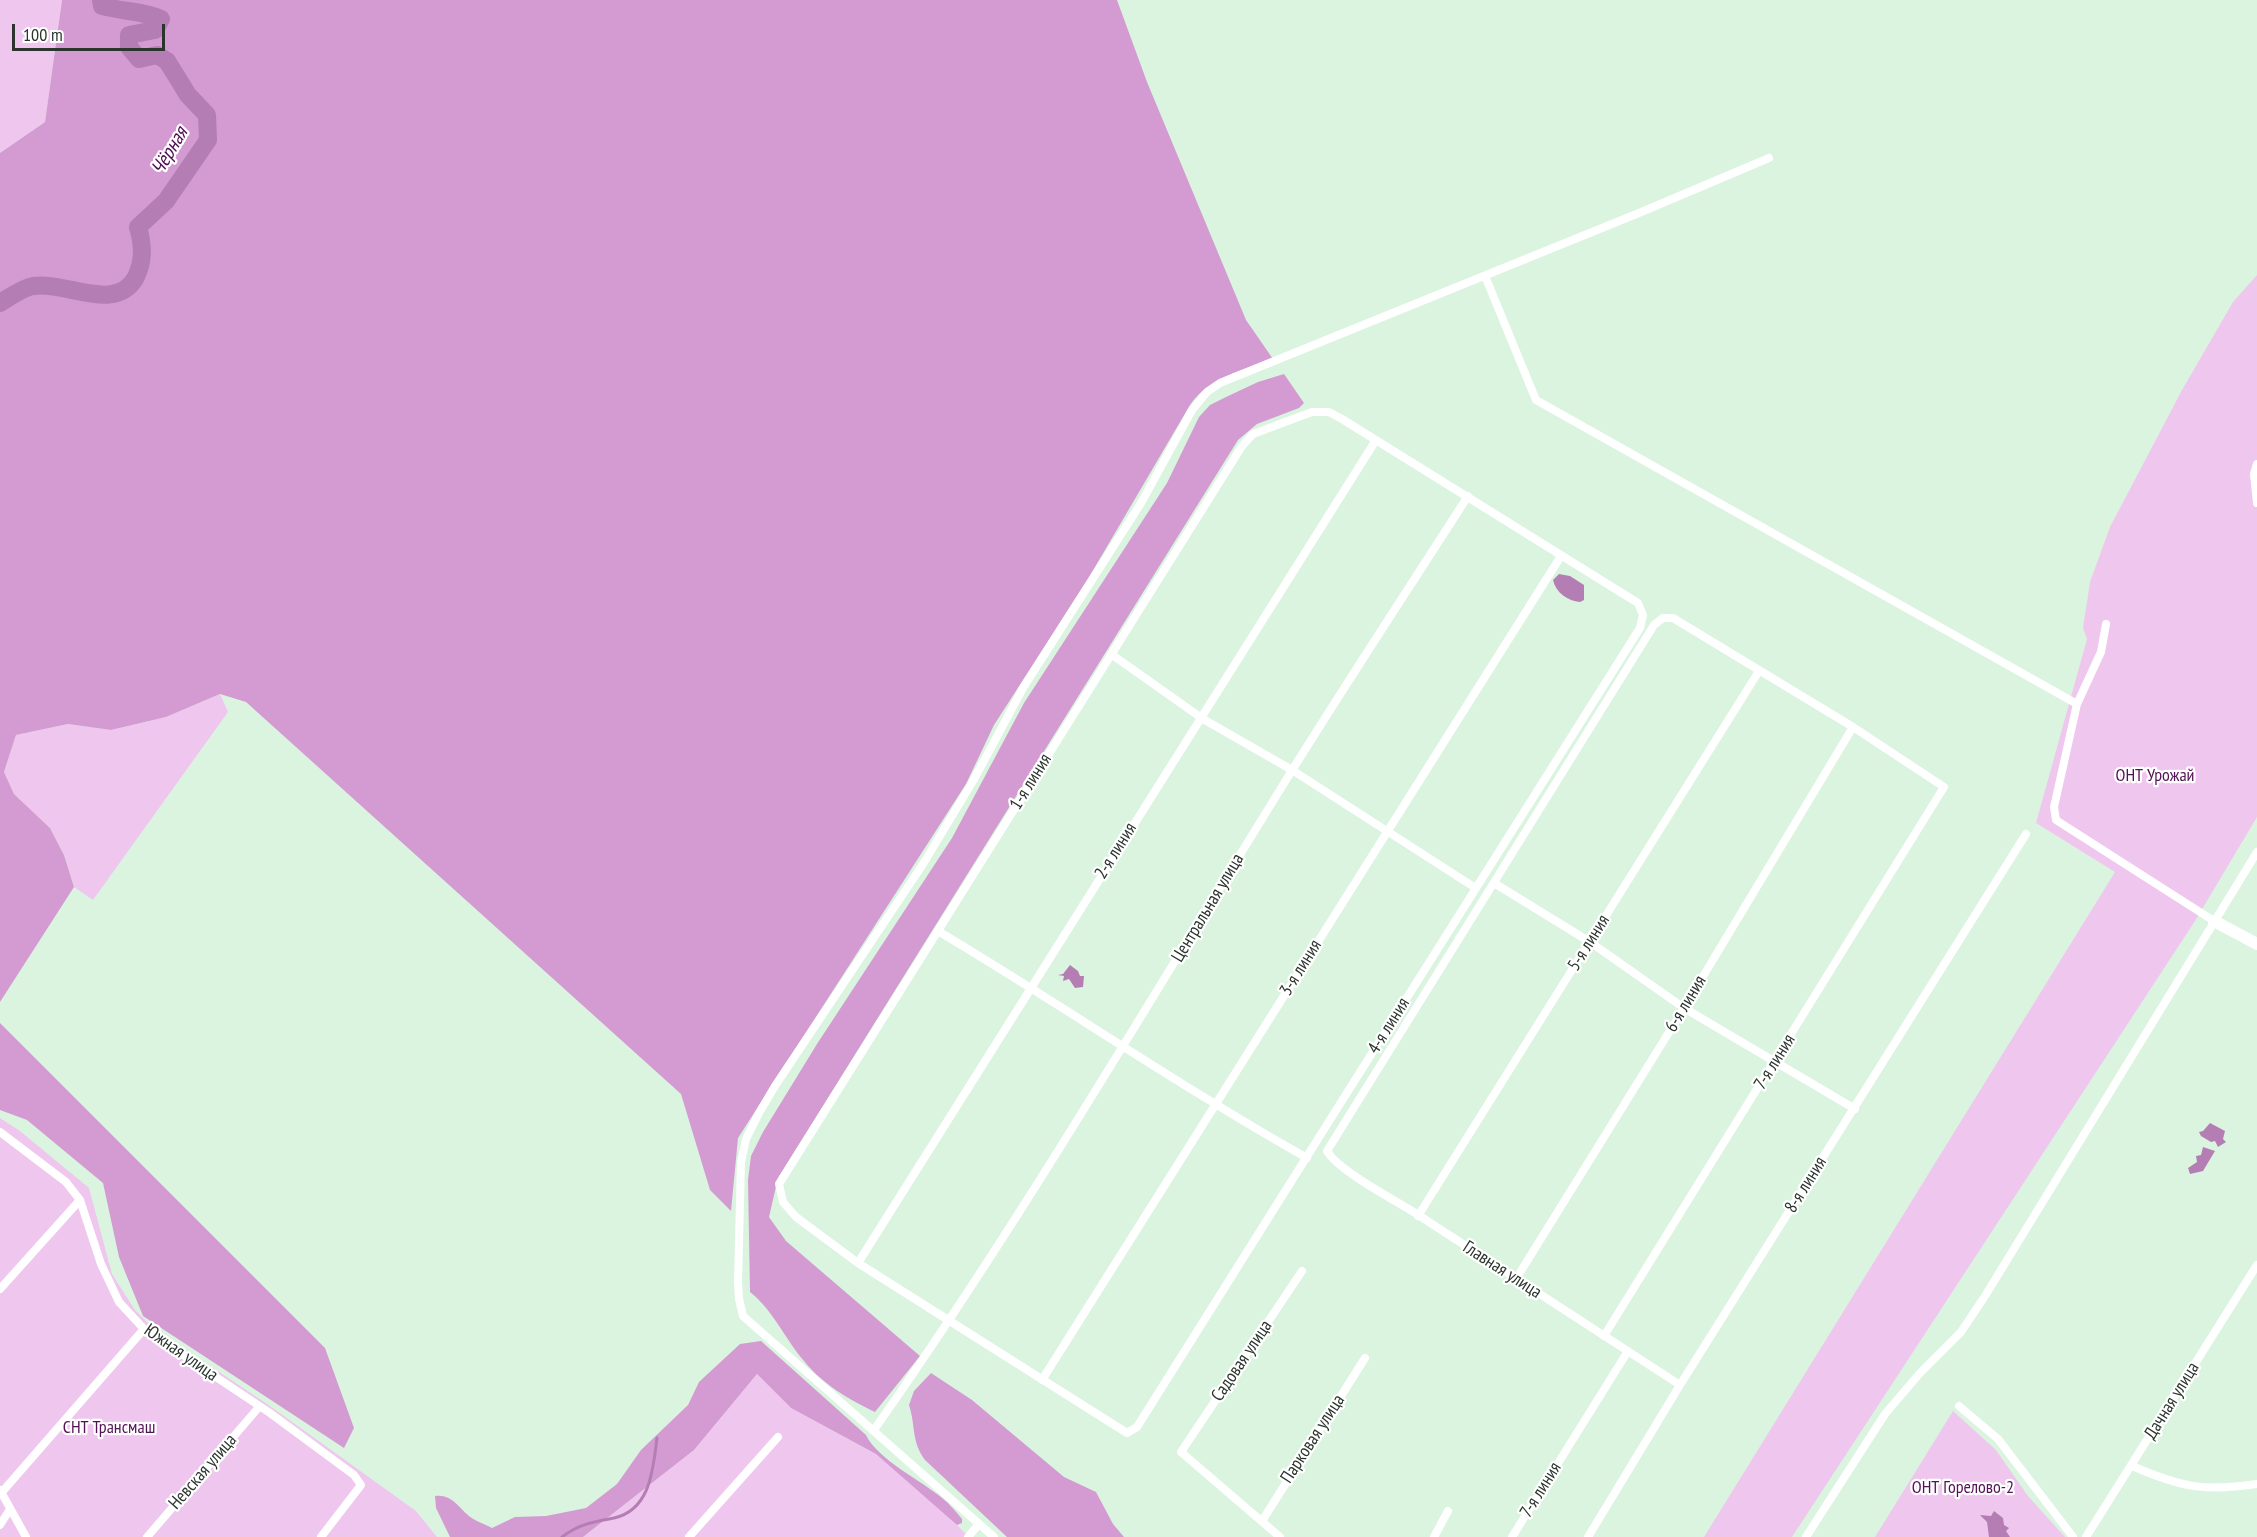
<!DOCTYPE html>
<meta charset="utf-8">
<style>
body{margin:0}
#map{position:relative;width:2257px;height:1537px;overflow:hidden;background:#dbf4e0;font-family:"PT Sans Narrow",sans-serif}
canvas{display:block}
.scale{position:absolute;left:12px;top:24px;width:153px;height:27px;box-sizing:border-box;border:3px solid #2b352e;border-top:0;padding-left:8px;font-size:18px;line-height:21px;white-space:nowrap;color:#2b352e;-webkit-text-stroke:4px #fff;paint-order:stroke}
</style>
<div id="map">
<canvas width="2257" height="1537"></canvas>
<div class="scale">100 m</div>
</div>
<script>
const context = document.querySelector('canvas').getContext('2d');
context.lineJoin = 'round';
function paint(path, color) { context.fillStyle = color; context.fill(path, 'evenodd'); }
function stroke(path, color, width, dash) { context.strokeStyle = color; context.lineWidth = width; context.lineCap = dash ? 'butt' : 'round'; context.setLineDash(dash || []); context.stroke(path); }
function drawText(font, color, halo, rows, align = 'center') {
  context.font = font + ' "PT Sans Narrow",sans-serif'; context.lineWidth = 4.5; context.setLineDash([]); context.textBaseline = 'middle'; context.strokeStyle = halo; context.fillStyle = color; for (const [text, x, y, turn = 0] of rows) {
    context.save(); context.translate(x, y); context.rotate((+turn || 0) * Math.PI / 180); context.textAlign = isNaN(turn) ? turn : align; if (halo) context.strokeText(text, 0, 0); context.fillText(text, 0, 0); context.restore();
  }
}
const green = new Path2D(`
 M0,0H62L45,122L0,153Z
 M2257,275V817L2195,921L1792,1537H1704L2115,872L2036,823L2087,639L2083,628L2090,582L2110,527L2182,390L2233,302Z
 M220,694L228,712L93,900L74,887L64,855L50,828L14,794L4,772L16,735L68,724L111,730L166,717Z
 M0,1118L20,1131L89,1188L112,1274L135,1310L152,1327L267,1404L416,1511L437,1537H0Z
 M757,1374L791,1408L876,1454L939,1507L969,1537H583L694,1450Z
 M1953,1411L1996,1450L2028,1496L2065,1537H1875Z`);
const forest = new Path2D(`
 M62,0H1117L1147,82L1246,320L1273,359C1243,370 1209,377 1190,405L1088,579L994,725L966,784L738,1138L731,1211L710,1190L681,1094L246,702L220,694L166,717L111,730L68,724L16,735L4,772L14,794L50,828L64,855L74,887L0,1002V153L45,122Z
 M1284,374L1304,403L1299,408L1257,424L1238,440L778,1178L769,1217L786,1241L920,1356L875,1412C850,1400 822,1384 804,1361C785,1339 773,1310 750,1292L748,1180L751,1156L763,1132L817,1044L952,838L1024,703L1167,483L1199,417L1210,405L1226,397L1258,382Z
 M0,1023L325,1348L354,1428L344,1448L143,1316L119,1257L103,1183L27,1120L0,1110Z
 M761,1341L866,1435C878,1460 921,1480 942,1498C950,1504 956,1512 962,1519V1523L957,1525L876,1454L791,1408L757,1374L694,1450L583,1537H450L436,1508L435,1496C452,1494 458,1507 469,1516C475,1521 485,1524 492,1528L515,1517L546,1516L586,1508L617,1484L641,1450L688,1405L699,1382L740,1344Z
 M931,1373L972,1400L1064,1477L1096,1492L1113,1524L1124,1537H1007L925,1460C911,1441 916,1427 909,1405L914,1391Z`);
const water = new Path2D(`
 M1559,574L1570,576L1584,585V600L1580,602C1568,601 1556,593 1553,580Z
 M1070,965L1078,971L1080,976H1084L1083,987L1075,988L1069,979L1063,981L1064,976L1058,975L1063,974Z
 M2210,1123L2225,1131L2223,1139L2226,1142L2218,1147L2215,1141L2211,1142L2201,1136L2199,1132L2203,1131Z
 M2203,1147L2215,1151L2203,1171L2190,1174L2188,1168L2197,1162L2196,1156L2201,1155Z
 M1994,1511L2003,1518L2004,1525L2009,1528L2006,1531L2010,1537H1989L1987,1522L1980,1515L1991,1516Z`);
const stream = new Path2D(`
 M562,1537C579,1524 593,1522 614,1518C651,1510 653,1468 657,1438`);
const river = new Path2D(`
 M0,303C10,297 22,288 33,286C67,281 116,314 136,277C144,260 143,245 138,227L166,201L208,140L207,115L188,95L167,61L157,55L139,59L129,47V35L155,30L161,19C141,10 122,12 102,6L101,0`);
const street = new Path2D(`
 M1485,276L1536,400L2077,704
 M1312,412H1329L1342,419L1638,603L1643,615L1640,628C1471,893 1305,1161 1137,1427L1127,1433L858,1263L796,1217L783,1202L779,1184L1242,446L1253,434Z
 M2257,464L2254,474L2257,503
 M2106,624L2101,652L2077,704L2054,807L2056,820L2214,921
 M1111,654L1203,719L1292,770L1474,887
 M1494,883L1590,942L1684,1008L1855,1109
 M938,931C1062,1005 1181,1087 1307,1158
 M0,1132L66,1182L80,1200L101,1264L119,1302L144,1329L270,1413L354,1475L361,1485L321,1537
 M1418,1216L1759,671
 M858,1263C1030,988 1205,715 1376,440
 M1516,1279L1684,1008L1853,727
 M0,1289L80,1200
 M1604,1336L1944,787L1853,727L1673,618H1663L1654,625L1327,1151C1338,1170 1391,1198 1412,1211C1501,1269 1590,1327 1680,1385
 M1042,1380L1561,556
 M1959,1406L1998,1439L2073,1537
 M874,1430C1023,1218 1154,993 1291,772C1349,679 1409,588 1468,496
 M2132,1466C2181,1487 2203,1492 2257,1484
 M0,1490L26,1537
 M2,1492L144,1329
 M1262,1521L1365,1358
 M0,1525L10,1509
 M147,1537L259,1407
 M689,1537L778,1437
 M968,1537L979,1524
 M994,1537L743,1316L739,1299L738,1282L741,1162L746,1139L759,1113L775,1086L923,864L973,781L1023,688L1141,503L1192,410L1207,392L1220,383L1639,213L1769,158
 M1280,1537L1181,1452L1302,1271
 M1434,1537L1448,1511
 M1512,1537L1628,1351
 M1588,1537L1680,1385L2026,834
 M1806,1537L1885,1414L1920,1373L1961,1332L1985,1296L2257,852
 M2086,1537L2257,1265`);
const secondary = new Path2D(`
 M2214,921L2257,944`);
const parkNames = [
 ["ОНТ Урожай",2155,776],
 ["СНТ Трансмаш",109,1428],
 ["ОНТ Горелово-2",1963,1488]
];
const streetNames = [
 ["1-я линия",1031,782,-58],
 ["2-я линия",1116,851,-58],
 ["Центральная улица",1208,908,-59],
 ["5-я линия",1589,943,-58],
 ["3-я линия",1301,968,-58],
 ["6-я линия",1686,1004,-59],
 ["4-я линия",1389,1026,-58],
 ["7-я линия",1775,1062,-58],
 ["8-я линия",1806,1185,-58],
 ["Главная улица",1502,1270,33],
 ["Южная улица",181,1353,35],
 ["Садовая улица",1242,1361,-56],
 ["Дачная улица",2172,1401,-58],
 ["Парковая улица",1313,1439,-57],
 ["Невская улица",203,1472,-49],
 ["7-я линия",1541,1490,-58]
];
const waterNames = [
 ["Чёрная",170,151,-59]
];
paint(green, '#efc7ee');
paint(forest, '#d39bd2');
paint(water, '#b47eb4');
stroke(stream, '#b47eb4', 3);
stroke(river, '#b47eb4', 18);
stroke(street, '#fff', 8);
stroke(secondary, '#fff', 12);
drawText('18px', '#551357', '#fff', parkNames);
drawText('18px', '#2b352e', '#fff', streetNames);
drawText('italic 20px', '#500d52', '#fff', waterNames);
</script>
